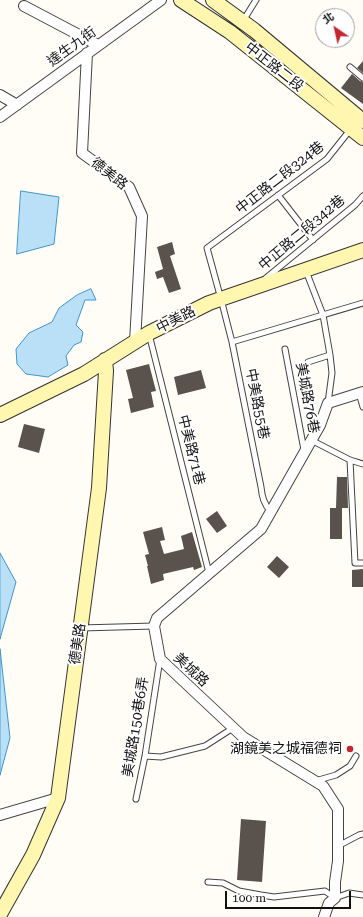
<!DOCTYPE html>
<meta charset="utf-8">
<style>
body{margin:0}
#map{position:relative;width:363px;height:917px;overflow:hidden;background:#fffdf5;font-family:"Roboto Serif","Noto Sans TC",serif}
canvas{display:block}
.north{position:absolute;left:315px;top:8px;width:40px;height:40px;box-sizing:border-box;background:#fff;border:1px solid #a0a0a0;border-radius:50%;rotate:326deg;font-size:11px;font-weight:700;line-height:16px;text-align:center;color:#111}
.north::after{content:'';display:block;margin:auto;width:14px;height:18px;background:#c4262e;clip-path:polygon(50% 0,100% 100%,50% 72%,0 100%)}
.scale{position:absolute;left:225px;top:891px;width:126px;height:18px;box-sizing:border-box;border:2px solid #111;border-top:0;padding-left:5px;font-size:12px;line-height:14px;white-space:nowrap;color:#111;-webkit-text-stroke:3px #fff;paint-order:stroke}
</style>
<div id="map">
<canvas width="363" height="917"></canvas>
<div class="north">北</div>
<div class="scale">100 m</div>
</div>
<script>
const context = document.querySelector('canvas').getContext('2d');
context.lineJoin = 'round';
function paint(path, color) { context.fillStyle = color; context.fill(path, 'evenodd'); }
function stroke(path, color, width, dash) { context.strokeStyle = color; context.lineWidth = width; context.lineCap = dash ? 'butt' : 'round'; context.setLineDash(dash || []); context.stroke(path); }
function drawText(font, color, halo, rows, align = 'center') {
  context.font = font + ' "Roboto Serif","Noto Sans TC",serif'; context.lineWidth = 4; context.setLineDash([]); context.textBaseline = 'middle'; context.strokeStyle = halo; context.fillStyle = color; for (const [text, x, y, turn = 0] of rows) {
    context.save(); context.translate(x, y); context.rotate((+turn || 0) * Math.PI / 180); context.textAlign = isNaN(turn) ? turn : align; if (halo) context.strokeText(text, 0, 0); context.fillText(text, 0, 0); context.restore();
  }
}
const water = new Path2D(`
 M21,191L59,197L54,244L17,254Z
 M91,289L96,300H85L76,325L83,332L81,342L74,345L66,356L68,365L48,377L26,374L17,364L16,349L29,333L52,322L59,308L77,295Z
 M0,553L16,582L0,639Z
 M0,649L10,738L0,775Z`);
const building = new Path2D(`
 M363,61V73L357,68Z
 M352,74L360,81L363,82V104L341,88Z
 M172,242L175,254L170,256L181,289L169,293L163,277L157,279L155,272L163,269L157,247Z
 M149,364L156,391L151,392L154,407L131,413L128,399L133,398L126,370Z
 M201,370L206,388L178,395L174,377Z
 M24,424L45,429L39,453L18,447Z
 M337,477H347L348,508H336Z
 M330,508H342V539H330Z
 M217,511L227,526L217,533L206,519Z
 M162,527L165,540L160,541L164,554L184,549L181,536L192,532L202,567L194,570L193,567L163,574L164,580L151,584L147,566H148L145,555L149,554L143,532Z
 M277,556L289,567L279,578L267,567Z
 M363,569V587H352V570Z
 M241,819L266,821L262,882L237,880Z`);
const lane = new Path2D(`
 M243,21L256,0
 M350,67L363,78
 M278,195L313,240
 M306,271L323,315L330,355L332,373L328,403
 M266,278L355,205L363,196
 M149,334L209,573
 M232,342L363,303
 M285,349L304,450
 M308,362L330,355
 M359,393L363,407
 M311,440L350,460L363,464
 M350,460L355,563H363
 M271,512C264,504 262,497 261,487L232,342L221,299L207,248L327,159L350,130
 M81,628L154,626
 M145,756L161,757L205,746L233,728
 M315,781L336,775L350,766L356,756
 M136,799L145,756L160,659
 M338,846L359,835L363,834
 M208,882L223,883L239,891L261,895L274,897L325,891L335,898L349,893L363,895`);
const street = new Path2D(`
 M24,6L98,45
 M87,53L82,153L129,187L142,216L135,342
 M0,95L17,105
 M0,117L161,0
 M0,815L58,798
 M324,917L329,903L335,898V882L338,861V809L323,786L243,737L160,659L154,626L157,618L261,529L320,425L328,403L363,392`);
const secondary = new Path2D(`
 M181,0L230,32L363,138
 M213,0L254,30L363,121
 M0,415L84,374L149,333L209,303L363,250
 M0,914L33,855L58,798L99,488L106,371L105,360`);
const markers = [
 [350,749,4,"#c4262e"]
];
const streetNames = [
 ["達生九街",72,47,-36],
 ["中正路二段",274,67,38],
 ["德美路",109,174,38],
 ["中正路二段324巷",280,178,-38],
 ["中正路二段342巷",302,233,-40],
 ["中美路",176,320,-27],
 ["美城路76巷",307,398,79],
 ["中美路55巷",257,404,79],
 ["中美路71巷",191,450,76],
 ["德美路",78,644,-82],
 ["美城路",191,670,43],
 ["美城路150巷6弄",136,727,-81]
];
const poiNames = [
 ["湖鏡美之城福德祠",342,749]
];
paint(water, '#b9e0f7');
stroke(water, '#3f96cf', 1);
paint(building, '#5a524d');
stroke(lane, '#444', 7);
stroke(street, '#444', 12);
stroke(secondary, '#333', 16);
stroke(lane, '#fff', 5);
stroke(street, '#fff', 10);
stroke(secondary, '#fff6b0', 14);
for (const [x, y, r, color] of markers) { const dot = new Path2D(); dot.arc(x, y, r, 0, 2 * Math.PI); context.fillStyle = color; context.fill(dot); stroke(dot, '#fff', 1.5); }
drawText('14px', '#111', '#fff', streetNames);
drawText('14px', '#111', '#fff', poiNames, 'right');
</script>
